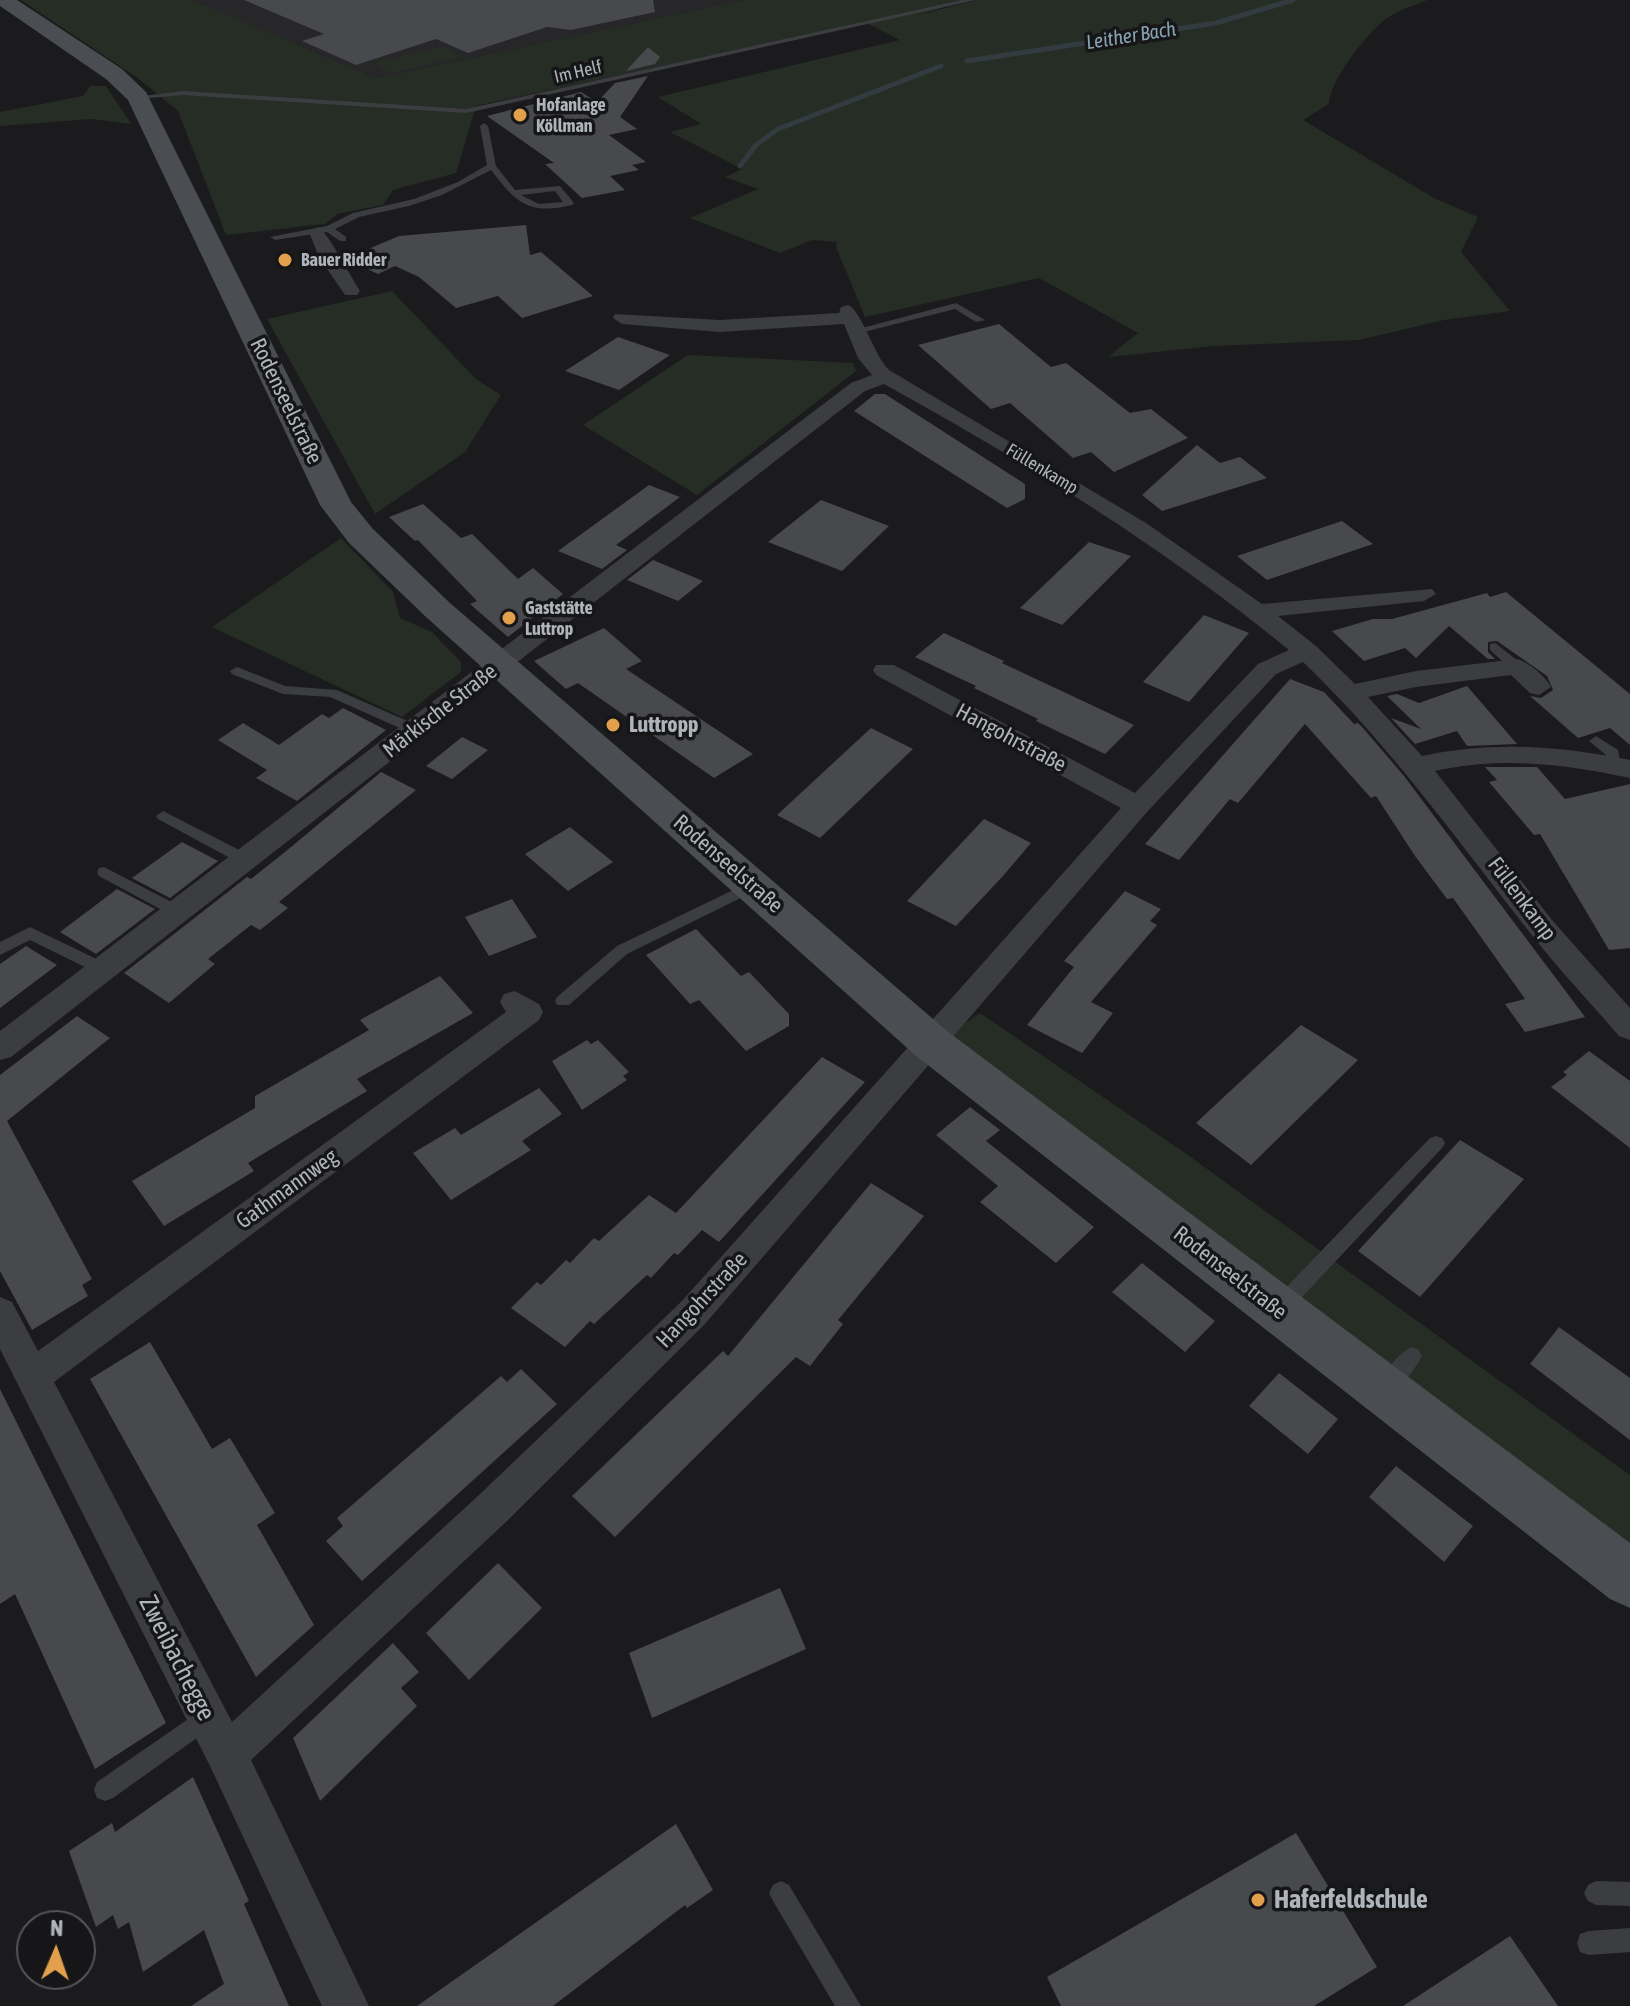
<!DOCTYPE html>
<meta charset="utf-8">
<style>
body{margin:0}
#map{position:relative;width:1630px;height:2006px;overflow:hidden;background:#1b1b1d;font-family:"Asap Condensed",sans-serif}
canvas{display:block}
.north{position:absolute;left:16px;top:1910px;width:80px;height:80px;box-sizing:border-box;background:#161618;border:2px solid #535559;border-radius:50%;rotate:2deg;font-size:22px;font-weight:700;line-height:32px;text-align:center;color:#afb4bb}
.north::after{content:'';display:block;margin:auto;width:28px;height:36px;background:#e2a04d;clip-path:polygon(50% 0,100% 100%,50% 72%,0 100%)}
</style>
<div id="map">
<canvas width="1630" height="2006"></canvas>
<div class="north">N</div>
</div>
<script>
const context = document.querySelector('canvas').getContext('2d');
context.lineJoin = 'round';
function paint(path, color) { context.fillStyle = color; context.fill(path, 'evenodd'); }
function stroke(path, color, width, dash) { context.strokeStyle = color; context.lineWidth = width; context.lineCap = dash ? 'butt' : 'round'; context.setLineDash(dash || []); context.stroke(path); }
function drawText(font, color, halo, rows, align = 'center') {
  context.font = font + ' "Asap Condensed",sans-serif'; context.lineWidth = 7; context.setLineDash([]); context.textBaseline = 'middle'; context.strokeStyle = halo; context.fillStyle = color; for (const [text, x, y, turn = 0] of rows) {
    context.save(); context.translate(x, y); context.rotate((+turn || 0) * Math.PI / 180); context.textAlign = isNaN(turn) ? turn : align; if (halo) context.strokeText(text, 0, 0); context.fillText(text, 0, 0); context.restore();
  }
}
const built = new Path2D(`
 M193,0H743L376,78Z`);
const green = new Path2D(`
 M21,0H193L376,78L743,0H969L914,16L977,0H1427C1414,6 1398,10 1387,18C1368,31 1329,82 1329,104L1303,120L1434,198L1478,217L1461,252L1510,311L1444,320L1359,340L1214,346L1108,357L1138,333L1039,278L865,317L836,247L837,242L812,240L780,253L690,218L758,189L725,177L742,169L670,132L701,124L658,97L900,40L865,22L476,106L456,173L393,190L383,205L337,214L325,224L226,235L178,111L139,79Z
 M445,46L460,57L390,73L375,62Z
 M90,86H106L131,124L92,119L0,126V112L83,96Z
 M392,291L476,379L501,395L465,452L375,514L267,319Z
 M688,355L853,363L856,371L697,495L583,425Z
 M341,538L393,592L400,618L432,632L461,662V672L402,717L212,627Z
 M980,1013L1185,1153L1630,1475V1571L937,1042Z`);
const stream = new Path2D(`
 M967,61L1216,23L1293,0
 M740,166L756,145L778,129L941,66`);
const building = new Path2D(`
 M244,0H653L655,12L571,30L547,27L468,53L436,39L356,65L302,41L324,34Z
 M648,47L660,57L655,64L626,71Z
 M648,76L620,117L637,129L609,135L646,162L632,165L639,170L610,176L625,190L582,198L545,164L554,163L487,116L581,92L597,102L615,83Z
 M526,225L530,255L541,252L593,296L522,318L498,296L456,308L419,277L395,266L378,274L345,259L399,236Z
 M999,324L1051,367L1066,363L1130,413L1151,409L1188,438L1114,472L1091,452L1073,458L1010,403L991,409L918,345Z
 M618,337L670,355L619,390L565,371Z
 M875,394H885L1025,484V499L1007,508L854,411Z
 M1197,445L1220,463L1240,457L1267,478L1162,511L1142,495Z
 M649,485L680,497L616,545L627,550L602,569L558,551Z
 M821,500L889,526L842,571L768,542Z
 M423,504L461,538L472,534L518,579L533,568L563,594L508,637L470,604L477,601L418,540L415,541L389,517Z
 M1342,521L1373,544L1267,580L1237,556Z
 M1089,542L1131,556L1062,625L1020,608Z
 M653,560L703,581L678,601L627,580Z
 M1506,592L1630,694V745L1610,728L1578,738L1530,696L1541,698L1553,690L1547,676L1497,641L1488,642V652L1495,659H1488L1449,626L1416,658L1405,648L1364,661L1332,631L1373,619H1392L1487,593L1490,597Z
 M1204,615L1249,633L1189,702L1143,682Z
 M604,628L642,661L626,669L753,754L714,778L578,683L566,689L534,661Z
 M944,633L1004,661L1002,663L1134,725L1105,754L1036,721L1038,719L974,688L976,686L915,657Z
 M1290,679L1324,692L1354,724L1358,723L1363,728L1404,776L1585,1017L1525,1032L1505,1004L1525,999L1453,898L1447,899L1415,856L1376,796L1371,798L1305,724L1238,803L1230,799L1179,860L1145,844Z
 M1467,686L1517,744L1467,746L1457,731L1415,744L1391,718L1421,729L1387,696L1397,694L1419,703Z
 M343,708L386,730L297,801L256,778L267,770L218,740L243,723L279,745L322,714L329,718Z
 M871,728L913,749L820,838L777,815Z
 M462,737L488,750L452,779L426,766Z
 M1485,767H1537L1565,799L1630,784V948L1609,950L1540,834L1534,835L1489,782L1497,780Z
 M381,772L416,790L279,902L288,908L260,930L251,925L208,959L215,964L169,1003L124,973L247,877L251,879L285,852Z
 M984,819L1031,843L1003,876L956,926L907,901Z
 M570,827L613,862L568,891L525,854Z
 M182,842L218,861L170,898L132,878Z
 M117,889L155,909L96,954L60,932Z
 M1125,891L1161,909L1150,921L1157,925L1091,1002L1113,1013L1082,1053L1027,1025L1074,967L1064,961Z
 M512,899L537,937L489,956L465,917Z
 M696,929L741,976L749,972L789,1014V1026L746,1051L699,1000L690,1004L646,955Z
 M26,946L57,965L0,1008V964Z
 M440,976L473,1013L357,1079L367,1091L248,1163L254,1171L164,1226L132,1181L255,1108V1096L369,1030L360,1020Z
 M77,1016L110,1038L7,1121L92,1279L82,1285L88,1296L32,1330L0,1271V1075Z
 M1301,1025L1358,1060L1251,1165L1196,1123Z
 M587,1040L591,1044L598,1040L629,1072L623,1076L627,1080L582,1110L552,1061Z
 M1589,1051L1630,1081V1148L1551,1087L1567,1075L1563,1072Z
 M822,1057L865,1082L719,1242L702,1230L678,1255L674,1253L651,1278L647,1275L594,1324L590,1321L565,1347L511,1308L537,1282L541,1285L566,1260L570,1263L594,1238L599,1241L649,1195L676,1213Z
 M539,1088L562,1114L522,1141L531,1150L451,1200L413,1153L455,1128L461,1135Z
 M970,1107L1000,1130L986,1141L1094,1227L1056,1263L980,1202L998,1186L936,1135Z
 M1460,1140L1524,1179L1420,1297L1358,1251Z
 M871,1183L924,1216L838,1320L843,1324L810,1366L796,1357L615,1537L572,1496L723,1351L728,1356Z
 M1142,1263L1215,1321L1185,1352L1112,1292Z
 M1559,1327L1630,1378V1440L1530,1364Z
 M150,1342L212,1449L230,1438L275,1513L257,1525L314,1625L256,1677L90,1379Z
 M521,1369L557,1404L362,1581L326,1541L343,1526L337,1518L501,1376L507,1382Z
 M1279,1373L1338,1419L1308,1454L1249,1406Z
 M0,1389L166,1723L95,1769L15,1594L0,1604Z
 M1396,1466L1473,1526L1444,1562L1369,1497Z
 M498,1563L542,1608L469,1680L426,1633Z
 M780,1588L806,1649L652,1718L629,1653Z
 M393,1643L419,1672L401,1688L417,1706L320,1801L293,1738Z
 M193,1777L249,1901L244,1904L289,2006H191L224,1984L204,1930L143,1972L129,1922L118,1929L113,1915L96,1927L69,1851L112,1823L115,1832Z
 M676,1824L713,1890L687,1908L685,1905L553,2006H417Z
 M1296,1833L1377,1967L1314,2006H1061L1047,1977Z
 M1510,1936L1558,2006H1403Z`);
const lane = new Path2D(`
 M962,0H976L466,113L183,95L138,99L134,97L183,91L466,109Z
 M484,123L488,126L496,166L515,190L560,186L574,203L572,205C529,215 517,204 491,170L442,195L409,206L359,217L335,229L346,237V241H340L327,232L275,240L270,237L327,226L353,213L414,199L458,182L487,165L480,126ZM555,191L563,202L539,204L521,195Z
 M956,303L985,320L976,322L955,309L856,334L851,331Z
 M1495,643L1522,664V670H1512L1490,650V644Z
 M237,667L285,686L337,690L421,727L423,730L421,733H411L330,697L283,694L232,674L230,671Z
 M1596,736L1618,750L1621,766L1619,769H1609L1606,755L1589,741Z
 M163,811L251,856L253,860L251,864H241L158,819L156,816Z
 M104,867L183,908L186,912L183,916H173L99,876L97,872L99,868Z
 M752,881L757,882L759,886L757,890L627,954L569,1005H557L555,1001L557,997L617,946Z
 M30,927L109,965L111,969L109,973H97L30,940L0,955V942Z
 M1436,1136L1442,1138L1445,1143L1442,1148L1288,1312L1281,1314L1274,1312L1272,1306L1274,1300L1430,1138Z
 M1412,1347L1419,1350L1422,1356C1415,1369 1401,1389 1387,1395L1380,1392L1377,1386C1384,1373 1398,1353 1412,1347Z
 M207,1706L215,1709L218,1717L215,1725L113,1798L105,1801L97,1798L94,1790L97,1782Z
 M781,1881L789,1885L861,2006H835L773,1901L769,1893L773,1885Z
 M1596,1881L1630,1882V1906L1596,1905L1588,1901L1584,1893L1588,1885Z
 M1630,1928V1952L1589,1955L1580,1952L1577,1943L1580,1934L1589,1931Z`);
const street = new Path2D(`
 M318,227C326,229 352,279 360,291L357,295H345L319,257L309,232Z
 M848,305C861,309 874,356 889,370L1146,523L1262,604L1432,589L1436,594L1424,601L1278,616L1316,646L1355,684L1416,671L1517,659C1530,663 1544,675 1551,687L1539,695L1530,693L1511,675L1416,687L1368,697L1422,756C1493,741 1559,746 1630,760V778C1565,764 1500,756 1435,771L1552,920L1630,1008V1040L1619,1036C1590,1002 1559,970 1531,934C1457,840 1390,745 1303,662L1276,674L1147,812L705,1324L507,1521L251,1760L369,2006H322L211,1768L0,1349V1297L12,1302L38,1351L506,1012L500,1002L504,994L515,991L539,1004L543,1012L539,1020L54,1382L232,1722L479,1495L681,1302L1121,808L876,675L873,670L876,665H894L1135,793L1258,664L1289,650C1164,547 1025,462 884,384L865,391L11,1057L0,1060V1031L851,383L872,375L858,358L844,324L720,332L622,324L613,318L615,314L720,320L839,313L841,307Z`);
const secondary = new Path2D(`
 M0,0H17L122,69L146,92L351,502L373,529L450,603L947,1031L1630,1543V1608L1610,1599L915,1055L426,617L349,543L320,505L128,100L106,79L0,6Z`);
const markers = [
 [520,115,8,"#e2a04d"],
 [285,260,8,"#e2a04d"],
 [509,618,8,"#e2a04d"],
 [613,725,8,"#e2a04d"],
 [1258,1900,8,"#e2a04d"]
];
const farStreetnames = [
 ["Im Helf",578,72,-13],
 ["Füllenkamp",1042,469,31]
];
const farPoinames = [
 ["Hofanlage",536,105],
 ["Köllman",536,126],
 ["Bauer Ridder",301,260],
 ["Gaststätte",525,608],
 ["Luttrop",525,629]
];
const farWaternames = [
 ["Leither Bach",1131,36,-9]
];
const streetNames = [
 ["Rodenseelstraße",286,401,64],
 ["Märkische Straße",440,711,-38],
 ["Hangohrstraße",1011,738,28],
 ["Rodenseelstraße",728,864,41],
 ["Füllenkamp",1522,899,53],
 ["Gathmannweg",287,1189,-36],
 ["Rodenseelstraße",1230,1273,38],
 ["Hangohrstraße",702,1300,-47]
];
const poiNames = [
 ["Luttropp",629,725]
];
const nearStreetnames = [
 ["Zweibachegge",177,1658,63]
];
const nearPoinames = [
 ["Haferfeldschule",1274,1900]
];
paint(built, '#27272a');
paint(green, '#252d25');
stroke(stream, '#323b40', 5);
paint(building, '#48494d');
paint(lane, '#3c3d41');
paint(street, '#3c3d41');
paint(secondary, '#4a4d51');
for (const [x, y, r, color] of markers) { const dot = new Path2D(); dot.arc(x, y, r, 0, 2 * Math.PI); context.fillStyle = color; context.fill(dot); stroke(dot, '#161618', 3); }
drawText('18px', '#afb4bb', '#161618', farStreetnames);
drawText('bold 18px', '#afb4bb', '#161618', farPoinames, 'left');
drawText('italic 20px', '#89a3b2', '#161618', farWaternames);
drawText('22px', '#afb4bb', '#161618', streetNames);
drawText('bold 22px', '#afb4bb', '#161618', poiNames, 'left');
drawText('26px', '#afb4bb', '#161618', nearStreetnames);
drawText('bold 26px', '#afb4bb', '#161618', nearPoinames, 'left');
</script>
